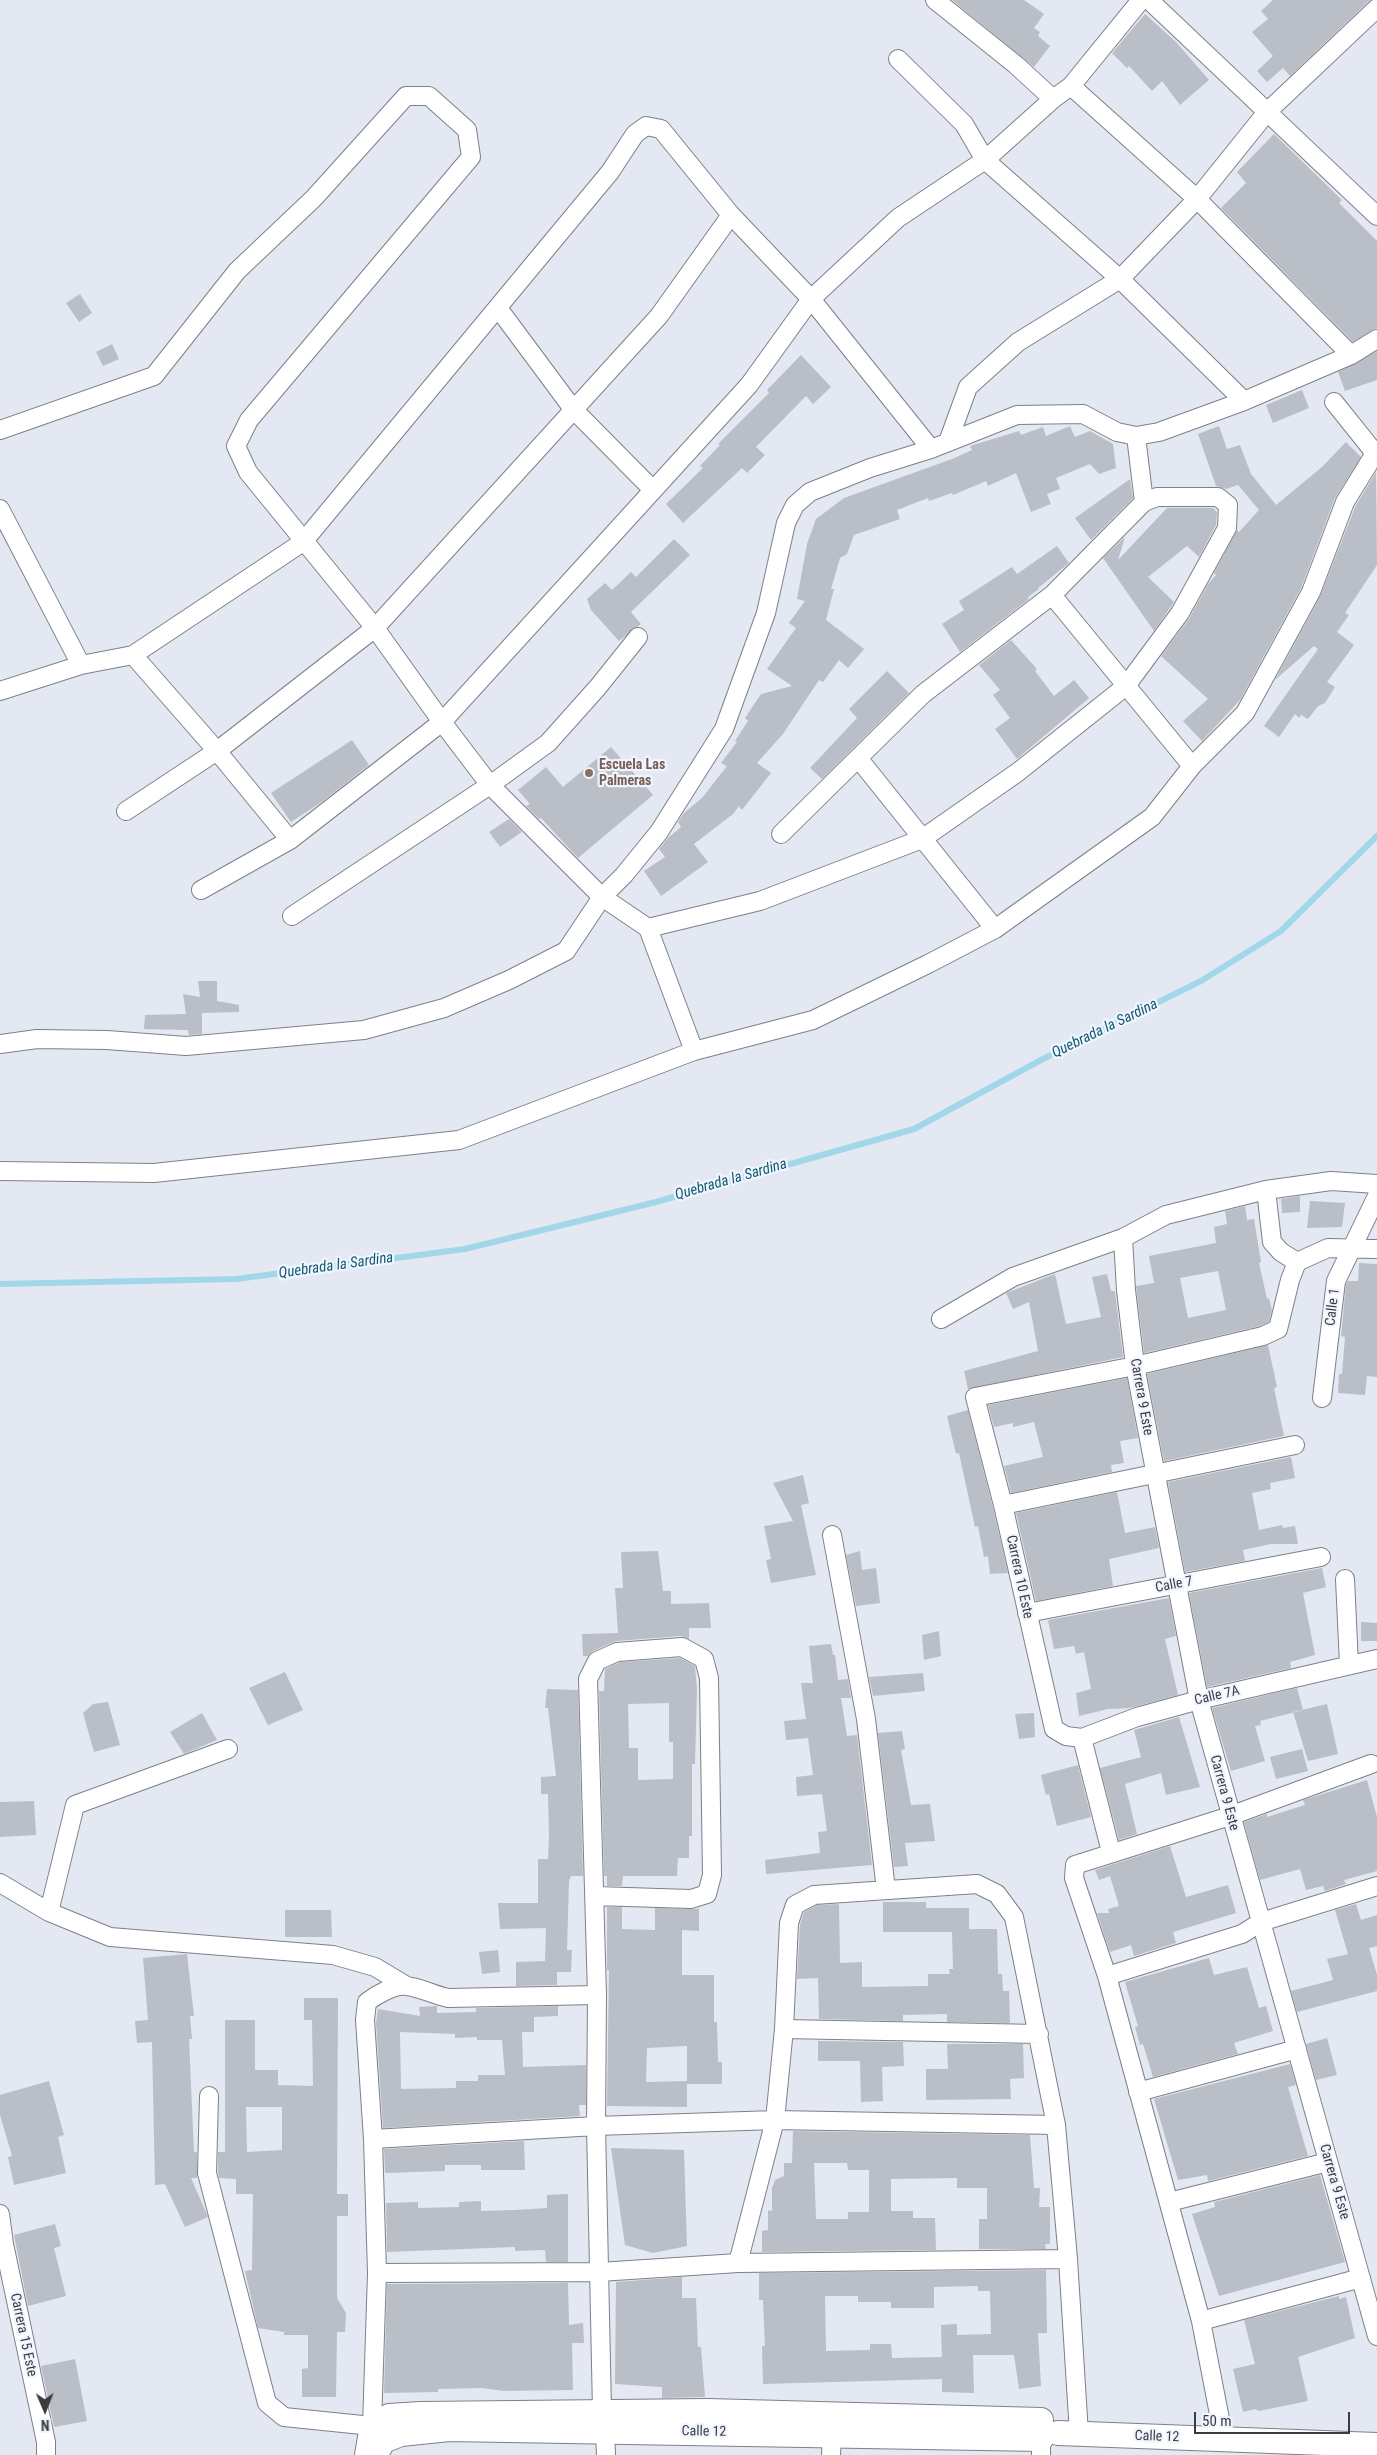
<!DOCTYPE html>
<style>
body{margin:0}
#map{position:relative;width:1377px;height:2455px;overflow:hidden;background:#e3e8f2;font-family:"Roboto Condensed",sans-serif}
canvas{display:block}
.north{position:absolute;left:20px;top:2385px;width:50px;height:50px;-webkit-text-stroke:4px #f0f5ff;paint-order:stroke;rotate:179deg;font-size:14px;font-weight:700;line-height:20px;text-align:center;color:#3a3c3f}
.north::after{content:'';display:block;margin:auto;width:18px;height:22px;background:#3a3c3f;clip-path:polygon(50% 0,100% 100%,50% 72%,0 100%)}
.scale{position:absolute;left:1194px;top:2412px;width:156px;height:22px;box-sizing:border-box;border:2px solid #3a3c3f;border-top:0;padding-left:6px;font-size:15px;line-height:18px;white-space:nowrap;color:#3a3c3f;-webkit-text-stroke:4px #f0f5ff;paint-order:stroke}
</style>
<div id="map">
<canvas width="1377" height="2455"></canvas>
<div class="north">N</div>
<div class="scale">50 m</div>
</div>
<script>
const context = document.querySelector('canvas').getContext('2d');
context.lineJoin = 'round';
function stroke(path, color, width, dash) { context.strokeStyle = color; context.lineWidth = width; context.lineCap = dash ? 'butt' : 'round'; context.setLineDash(dash || []); context.stroke(path); }
function paint(path, color) { context.fillStyle = color; context.fill(path, 'evenodd'); }
function drawText(font, color, halo, rows, align = 'center') {
  context.font = font + ' "Roboto Condensed",sans-serif'; context.lineWidth = 4.5; context.setLineDash([]); context.textBaseline = 'middle'; context.strokeStyle = halo; context.fillStyle = color; for (const [text, x, y, turn = 0] of rows) {
    context.save(); context.translate(x, y); context.rotate((+turn || 0) * Math.PI / 180); context.textAlign = isNaN(turn) ? turn : align; if (halo) context.strokeText(text, 0, 0); context.fillText(text, 0, 0); context.restore();
  }
}
const stream = new Path2D(`
 M0,1284L236,1279L465,1249L656,1202L914,1129L1041,1060L1201,981L1281,931L1377,836`);
const building = new Path2D(`
 M952,0H1024L1044,14L1034,28L1040,32L1038,36L1050,46L1034,67Z
 M1273,0H1370L1290,76L1283,68L1267,82L1257,71L1273,56L1252,32L1268,19L1261,11Z
 M1145,14L1176,42L1209,80L1180,105L1162,81L1152,91L1129,66L1127,68L1112,53Z
 M1274,134L1342,200L1339,203L1377,241V328L1353,342L1221,208L1246,183L1237,172Z
 M80,294L92,313L79,322L66,303Z
 M112,344L119,359L103,366L96,352Z
 M1377,351V380L1345,391L1338,372Z
 M801,355L831,387L813,404L806,396L756,447L765,455L747,473L742,468L683,523L666,504L703,468L700,466L720,445L718,444L769,393L767,390Z
 M1302,390L1309,408L1273,423L1266,405Z
 M1070,426L1075,437L1090,431L1113,444L1116,468L1099,474L1090,464L1056,478L1060,489L1047,494L1051,504L1031,512L1016,473L988,486L986,481L953,495L952,493L929,501L928,498L897,510L900,519L854,535L847,554L840,558L831,589H834L826,620L864,649L848,668L839,660L823,682L819,680L783,734L757,763L771,773L742,810L739,806L733,814L694,844L708,862L661,896L644,871L665,857L659,849L668,838L681,827L678,822L684,813L702,798L727,766L721,763L737,742L735,741L748,721L745,718L761,694L792,686L767,669L796,628L789,623L805,601L797,599L807,544L816,519L844,498L952,459L972,450L970,446L1019,431L1021,435L1043,427L1046,436Z
 M1219,426L1227,449L1240,445L1251,474L1276,505L1322,467L1346,442L1361,457L1335,498L1301,588L1240,700L1202,741L1183,721L1208,699L1161,656L1189,619L1208,584L1216,575L1214,573L1237,530L1239,532L1259,510L1238,485L1226,489L1216,486L1198,434Z
 M1376,472L1377,565L1345,613L1349,615L1337,632L1354,645L1327,682L1335,687L1325,703L1318,706L1308,719L1301,715L1299,718L1295,714L1279,737L1264,726L1318,649L1314,646L1275,680L1320,597L1355,507Z
 M1130,479L1133,498L1091,540L1075,518Z
 M1167,508H1213L1217,512L1216,525L1199,557L1187,546L1148,577L1174,602L1154,631L1103,558L1125,537L1118,560Z
 M674,539L690,555L631,612L641,624L619,641L591,610L587,599L605,583L612,590L631,572L636,577Z
 M1057,546L1069,563L1038,588L1039,589L1028,597L1029,599L960,652L942,624L964,610L959,601L1012,567L1017,574Z
 M1011,640L1037,669L1035,671L1054,696L1074,680L1089,698L1017,759L995,729L1010,718L993,695L1000,690L979,665Z
 M887,671L909,693L822,779L810,768L857,718L849,709Z
 M352,740L369,765L323,801L291,822L271,793Z
 M611,747L653,795L578,858L541,818L539,819L526,806L530,804L518,790L546,767L563,787Z
 M509,819L522,832L500,847L489,832Z
 M198,981H217V1001L239,1005V1012L202,1013V1034L189,1035L188,1030L144,1029L145,1015L186,1014L183,994L200,997Z
 M1300,1196V1212L1282,1213L1281,1199Z
 M1310,1201L1345,1203L1342,1227L1307,1228Z
 M1245,1206L1247,1220L1254,1219L1261,1262L1259,1263L1267,1299L1269,1298L1272,1310L1269,1322L1260,1326L1144,1353L1136,1286L1154,1283L1149,1256L1216,1243L1214,1227L1227,1224L1225,1211ZM1218,1271L1226,1310L1188,1318L1180,1278Z
 M1359,1263L1377,1264V1377L1367,1376L1365,1395L1338,1393L1339,1374H1342L1345,1337L1341,1336L1346,1284L1348,1281H1358Z
 M1055,1274L1066,1324L1101,1317L1092,1277L1107,1274L1111,1291H1115L1123,1357L968,1389L964,1371L1038,1351L1029,1302L1013,1309L1006,1293Z
 M1268,1345L1277,1387L1274,1388L1284,1436L1164,1461L1147,1374Z
 M1127,1378L1138,1438L1120,1441L1124,1463L1111,1465L1112,1472L1011,1493L1004,1466L1043,1457L1034,1422L1013,1427V1423L994,1427L988,1405Z
 M968,1410L993,1508L1008,1573L990,1574L988,1556L984,1557L978,1526L975,1527L959,1453L956,1454L947,1416Z
 M1291,1457L1295,1478L1270,1483L1271,1489L1252,1493L1259,1530L1282,1525L1283,1528L1295,1526L1298,1544H1271L1243,1550L1245,1561L1185,1572L1168,1482Z
 M803,1475L809,1503L801,1505L816,1575L771,1583L766,1560L771,1559L764,1526L793,1521L773,1483Z
 M1117,1492L1125,1533L1155,1527L1159,1548L1109,1559L1113,1586L1036,1601L1016,1513Z
 M658,1551L663,1591H671V1604L709,1603L711,1628H689V1639L681,1636L616,1641L593,1651L588,1656H583L582,1634L618,1633L615,1588H623L621,1552Z
 M860,1551L862,1570L876,1568L880,1603L856,1606L846,1555Z
 M1322,1568L1326,1587L1303,1593L1315,1655L1290,1662L1291,1668L1207,1687L1189,1593Z
 M1169,1598L1176,1636L1165,1639L1178,1695L1130,1708L1108,1709L1079,1716L1076,1693L1091,1689L1084,1652L1076,1654L1074,1646L1054,1649L1048,1620Z
 M1361,1622L1377,1623V1641H1361Z
 M939,1631L941,1656L924,1660L922,1635Z
 M831,1644L833,1655H835L838,1680L848,1679L851,1698H841L847,1736L857,1735L872,1865L766,1874L765,1860L820,1853L818,1832L827,1831L822,1794L797,1796L796,1777L813,1775L808,1738L786,1740L784,1721L806,1719L801,1683H813L809,1646Z
 M680,1658L695,1666L697,1690L695,1764H692V1836H689V1858H678L677,1876H623L622,1886H607V1876H604L599,1691H604L605,1669L620,1662ZM669,1703V1742H673V1779L638,1780V1748H629L628,1704Z
 M285,1672L303,1710L268,1725L249,1688Z
 M923,1673L925,1691L873,1696L869,1677Z
 M1297,1688L1303,1710L1260,1721L1261,1725L1255,1726L1265,1761L1231,1771L1212,1708Z
 M547,1689L578,1690L583,1876H571L569,1881L567,1950H572L571,1972H557V1985L516,1986V1962L545,1961L546,1928L500,1929L498,1903H538V1859H548L549,1837L548,1794H541V1777L556,1776L548,1708H545Z
 M108,1702L120,1745L94,1752L83,1713L93,1704Z
 M1327,1704L1338,1754L1308,1761L1293,1712Z
 M202,1713L217,1740L184,1754L170,1732Z
 M1034,1713L1035,1737L1019,1739L1015,1714Z
 M1179,1717L1200,1787L1166,1795L1161,1773L1125,1784L1137,1834L1119,1840L1100,1768L1141,1757L1134,1730Z
 M902,1731L905,1749L901,1750L911,1805L930,1804L935,1841L905,1843L908,1866L894,1867L878,1733Z
 M1302,1749L1308,1771L1276,1779L1270,1757Z
 M1078,1765L1091,1817L1057,1826L1049,1794L1046,1795L1041,1775Z
 M1367,1780L1377,1817V1871L1344,1880L1346,1884L1325,1891L1323,1886L1306,1890L1300,1869L1260,1880L1244,1822L1267,1814V1817L1305,1805L1303,1800Z
 M34,1801L36,1835L0,1837V1802Z
 M1170,1846L1186,1897L1228,1885L1236,1913L1173,1932L1176,1943L1134,1956L1131,1945L1110,1952L1097,1913H1109L1108,1909L1119,1906L1110,1876L1099,1880L1095,1870Z
 M883,1902H926V1908H969V1929H997L998,1974H1002L1003,1991H1009L1010,2023L947,2022V2014L903,2015V2021L819,2019L818,1978L797,1979L800,1925L804,1912L817,1905L839,1904L840,1963L862,1962V1987L928,1986V1974H950L949,1969H953L952,1932H883Z
 M1356,1904L1361,1920L1377,1915V1946L1369,1948L1377,1975V1991L1297,2012L1291,1991L1333,1980L1327,1959L1348,1954L1335,1910Z
 M607,1907H622V1929L655,1930V1908L699,1909V1931L682,1930V1975H714V2022H717L718,2062H722V2084H687V2046L647,2048L646,2082L687,2081V2107L607,2106L609,1970H607Z
 M285,1910H331L332,1937H285Z
 M498,1950L500,1972L482,1974L479,1952Z
 M187,1954L194,2016H190L192,2039H189L194,2152H197V2178H191L208,2217L185,2227L165,2184L155,2185L152,2042L137,2043L135,2021L148,2020L143,1958Z
 M1209,1958L1214,1975L1247,1967L1259,2008L1266,2006L1273,2031L1234,2043L1238,2054L1153,2077L1143,2044L1140,2045L1135,2027L1138,2026L1125,1982Z
 M304,1998H338L337,2194H348V2216H337V2298L346,2313L345,2332H337L336,2397H302V2369L308,2368V2335H284V2332L258,2328L245,2271L252,2270L253,2194H236V2179L219,2178L218,2172V2152H225V2020H255V2070H278V2085L313,2086L312,2020H304ZM246,2107H282V2150L247,2152Z
 M437,2006V2013L476,2012V2008L558,2006V2016L534,2017V2032H522L523,2067L586,2065V2105H579L580,2116L383,2128L376,2023L378,2009L420,2016L419,2007ZM400,2032L455,2034V2038L477,2037V2040H502L505,2075H478V2081H456V2088L401,2089Z
 M1327,2038L1337,2075L1316,2080L1306,2044Z
 M818,2041L903,2042L904,2066L882,2067L883,2101L861,2102L860,2061H818Z
 M947,2044H1023L1024,2078L1010,2079L1011,2099L926,2100V2069H948Z
 M1290,2064L1296,2085L1288,2087L1308,2156L1208,2181L1207,2175L1178,2180L1154,2099Z
 M49,2081L64,2135L58,2137L66,2173L14,2185L8,2157L12,2156L0,2115V2095Z
 M793,2131L1030,2135L1034,2188H1040L1039,2207H1050V2244H1045L1046,2249H979V2219H987V2188H957V2178L891,2179V2211H913V2218H935L936,2250L762,2252V2231L768,2230V2210L772,2211V2188L775,2180L784,2176V2163H792ZM814,2163H847L848,2170H869V2212H848V2219H816Z
 M524,2141L525,2170H481V2165H445V2171L385,2173L384,2149Z
 M611,2148L684,2150L687,2246L653,2253L625,2245Z
 M1320,2175L1345,2262L1219,2296L1192,2214L1215,2207L1214,2202Z
 M568,2194V2262H546L545,2250L515,2251V2247L387,2252L386,2203L418,2202V2208L459,2207V2202L481,2201V2211L514,2210L547,2208V2195Z
 M55,2224L61,2246L54,2248L66,2296L28,2306L14,2235Z
 M1046,2270L1047,2333H1038L1041,2386L1019,2389L1014,2355H973L974,2393L942,2392V2379L763,2384L762,2346H765L763,2300H759V2273ZM978,2286V2291H990L991,2334L957,2335V2324L941,2325L942,2357L892,2358L891,2344H870V2350L826,2351L825,2296H858V2302H891V2308H934V2287Z
 M682,2277V2298H696L698,2347H701L705,2397L662,2398V2387L615,2384L616,2282Z
 M568,2283L569,2325L583,2323L584,2343H572L573,2390L504,2391L482,2388L438,2389V2392L384,2393L387,2284Z
 M1339,2296V2299L1346,2297L1355,2338L1298,2357L1308,2401L1259,2411L1255,2409L1243,2412L1233,2369L1255,2364L1244,2320Z
 M75,2359L87,2421L54,2427L41,2366Z`);
const minor = new Path2D(`
 M935,0L1016,65L1053,99
 M1149,0L1377,216
 M898,59L964,124L985,160L1120,279L1244,401
 M1071,86L1197,199L1351,355
 M498,308L573,409L653,490
 M1334,402L1374,452
 M0,430L154,376L237,271L314,198L406,96H429L467,130L471,157L249,420L236,446L248,472L375,628L442,722L490,785L602,897L648,928L694,1051
 M1136,436L1144,502
 M948,442L968,387L1018,342L1120,279L1197,199L1267,112L1377,8
 M0,509L81,665
 M1052,595L1192,766
 M133,655L217,751L290,840
 M0,691L81,665L133,655L303,542L610,172L635,134L646,126L661,129L731,215L811,299L931,449
 M858,758L995,929
 M126,811L217,751L375,628L659,316L731,215
 M201,890L290,840L442,722L749,385L811,299L898,218L985,160L1053,99L1071,86L1141,0
 M292,916L490,785L548,743L598,687L638,637
 M648,928L760,901L922,839L1018,772L1126,686L1180,613L1227,528L1228,505L1218,497H1157L1144,502L1052,595L923,694L781,834
 M0,1044L37,1039L107,1040L186,1046L364,1030L444,1008L509,980L566,951L602,897L624,875L659,832L724,729L766,613L786,523L795,505L810,492L870,468L931,449L1017,415L1083,414L1117,432L1136,436L1159,432L1244,401L1351,355L1377,339
 M0,1171L154,1173L459,1140L694,1051L813,1020L928,964L995,929L1152,817L1192,766L1245,713L1311,592L1345,502L1377,450
 M1266,1190L1272,1242L1281,1252L1297,1262
 M1123,1238L1126,1290L1135,1366L1199,1700L1377,2336
 M941,1319L1013,1277L1123,1238L1166,1215L1266,1190L1331,1181L1377,1184
 M1322,1398L1336,1281L1377,1196
 M1003,1505L1295,1445
 M832,1535L866,1719L886,1890
 M1345,1579L1349,1665
 M1027,1613L1321,1557
 M1082,1738L1066,1736L1054,1729L1003,1505L975,1397L1135,1366L1263,1336L1278,1329L1290,1280L1297,1262L1328,1248L1377,1249
 M1082,1738L1137,1717L1199,1700L1377,1659
 M1082,1738L1111,1852
 M0,1883L49,1912L110,1937L333,1955L375,1967L405,1985
 M595,1896L691,1899L707,1894L712,1875L709,1678L704,1659L682,1647L617,1652L597,1661L588,1679L597,1995L596,2126L602,2411
 M49,1912L75,1805L228,1749
 M1107,1976L1242,1934L1261,1922L1377,1886
 M784,2029L1039,2034
 M1138,2092L1297,2049
 M209,2096L207,2173L267,2403L284,2417L372,2426L377,2273L373,2139L365,2020L367,2002C376,1995 395,1984 406,1986C419,1987 434,1995 448,1998L597,1995
 M373,2139L596,2126L775,2120L1056,2125
 M1169,2202L1328,2162
 M0,2214L4,2244L46,2442V2455
 M738,2263L775,2120L784,2029L789,1923L795,1905L814,1895L977,1884L997,1894L1014,1917L1056,2125L1068,2259L1079,2434
 M377,2273L599,2272L738,2263L1068,2259
 M1201,2321L1361,2278
 M1041,2428V2455
 M605,2430L606,2455
 M1224,2440L1201,2321L1107,1976L1074,1878L1075,1865L1230,1816L1371,1764
 M831,2455L832,2435`);
const secondary = new Path2D(`
 M1058,2433L1377,2445
 M367,2455L372,2426L389,2416L420,2414L708,2411L1041,2420
 M376,2455L383,2441L401,2434L449,2429L1041,2439`);
const markers = [
 [589,773,5,"#8d6e63"]
];
const educationNames = [
 ["Escuela Las",599,765],
 ["Palmeras",599,781]
];
const streetNames = [
 ["Calle 1",1333,1307,-83],
 ["Carrera 9 Este",1141,1397,80],
 ["Carrera 10 Este",1019,1577,78],
 ["Calle 7",1174,1585,-11],
 ["Calle 7A",1217,1696,-13],
 ["Carrera 9 Este",1224,1793,75],
 ["Carrera 9 Este",1334,2182,74],
 ["Carrera 15 Este",23,2335,78],
 ["Calle 12",704,2432,1],
 ["Calle 12",1157,2437,2]
];
const waterNames = [
 ["Quebrada la Sardina",1105,1029,-26],
 ["Quebrada la Sardina",731,1180,-16],
 ["Quebrada la Sardina",336,1266,-8]
];
stroke(stream, '#a1d7e8', 6);
paint(building, '#b9bec7');
stroke(minor, '#7c8189', 20);
stroke(secondary, '#7c8189', 26);
stroke(minor, '#fff', 18);
stroke(secondary, '#fff', 24);
for (const [x, y, r, color] of markers) { const dot = new Path2D(); dot.arc(x, y, r, 0, 2 * Math.PI); context.fillStyle = color; context.fill(dot); stroke(dot, '#f0f5ff', 2); }
drawText('bold 14px', '#785e54', '#f0f5ff', educationNames, 'left');
drawText('14px', '#3a3c3f', '#f0f5ff', streetNames);
drawText('italic 15px', '#125b6d', '#f0f5ff', waterNames);
</script>
